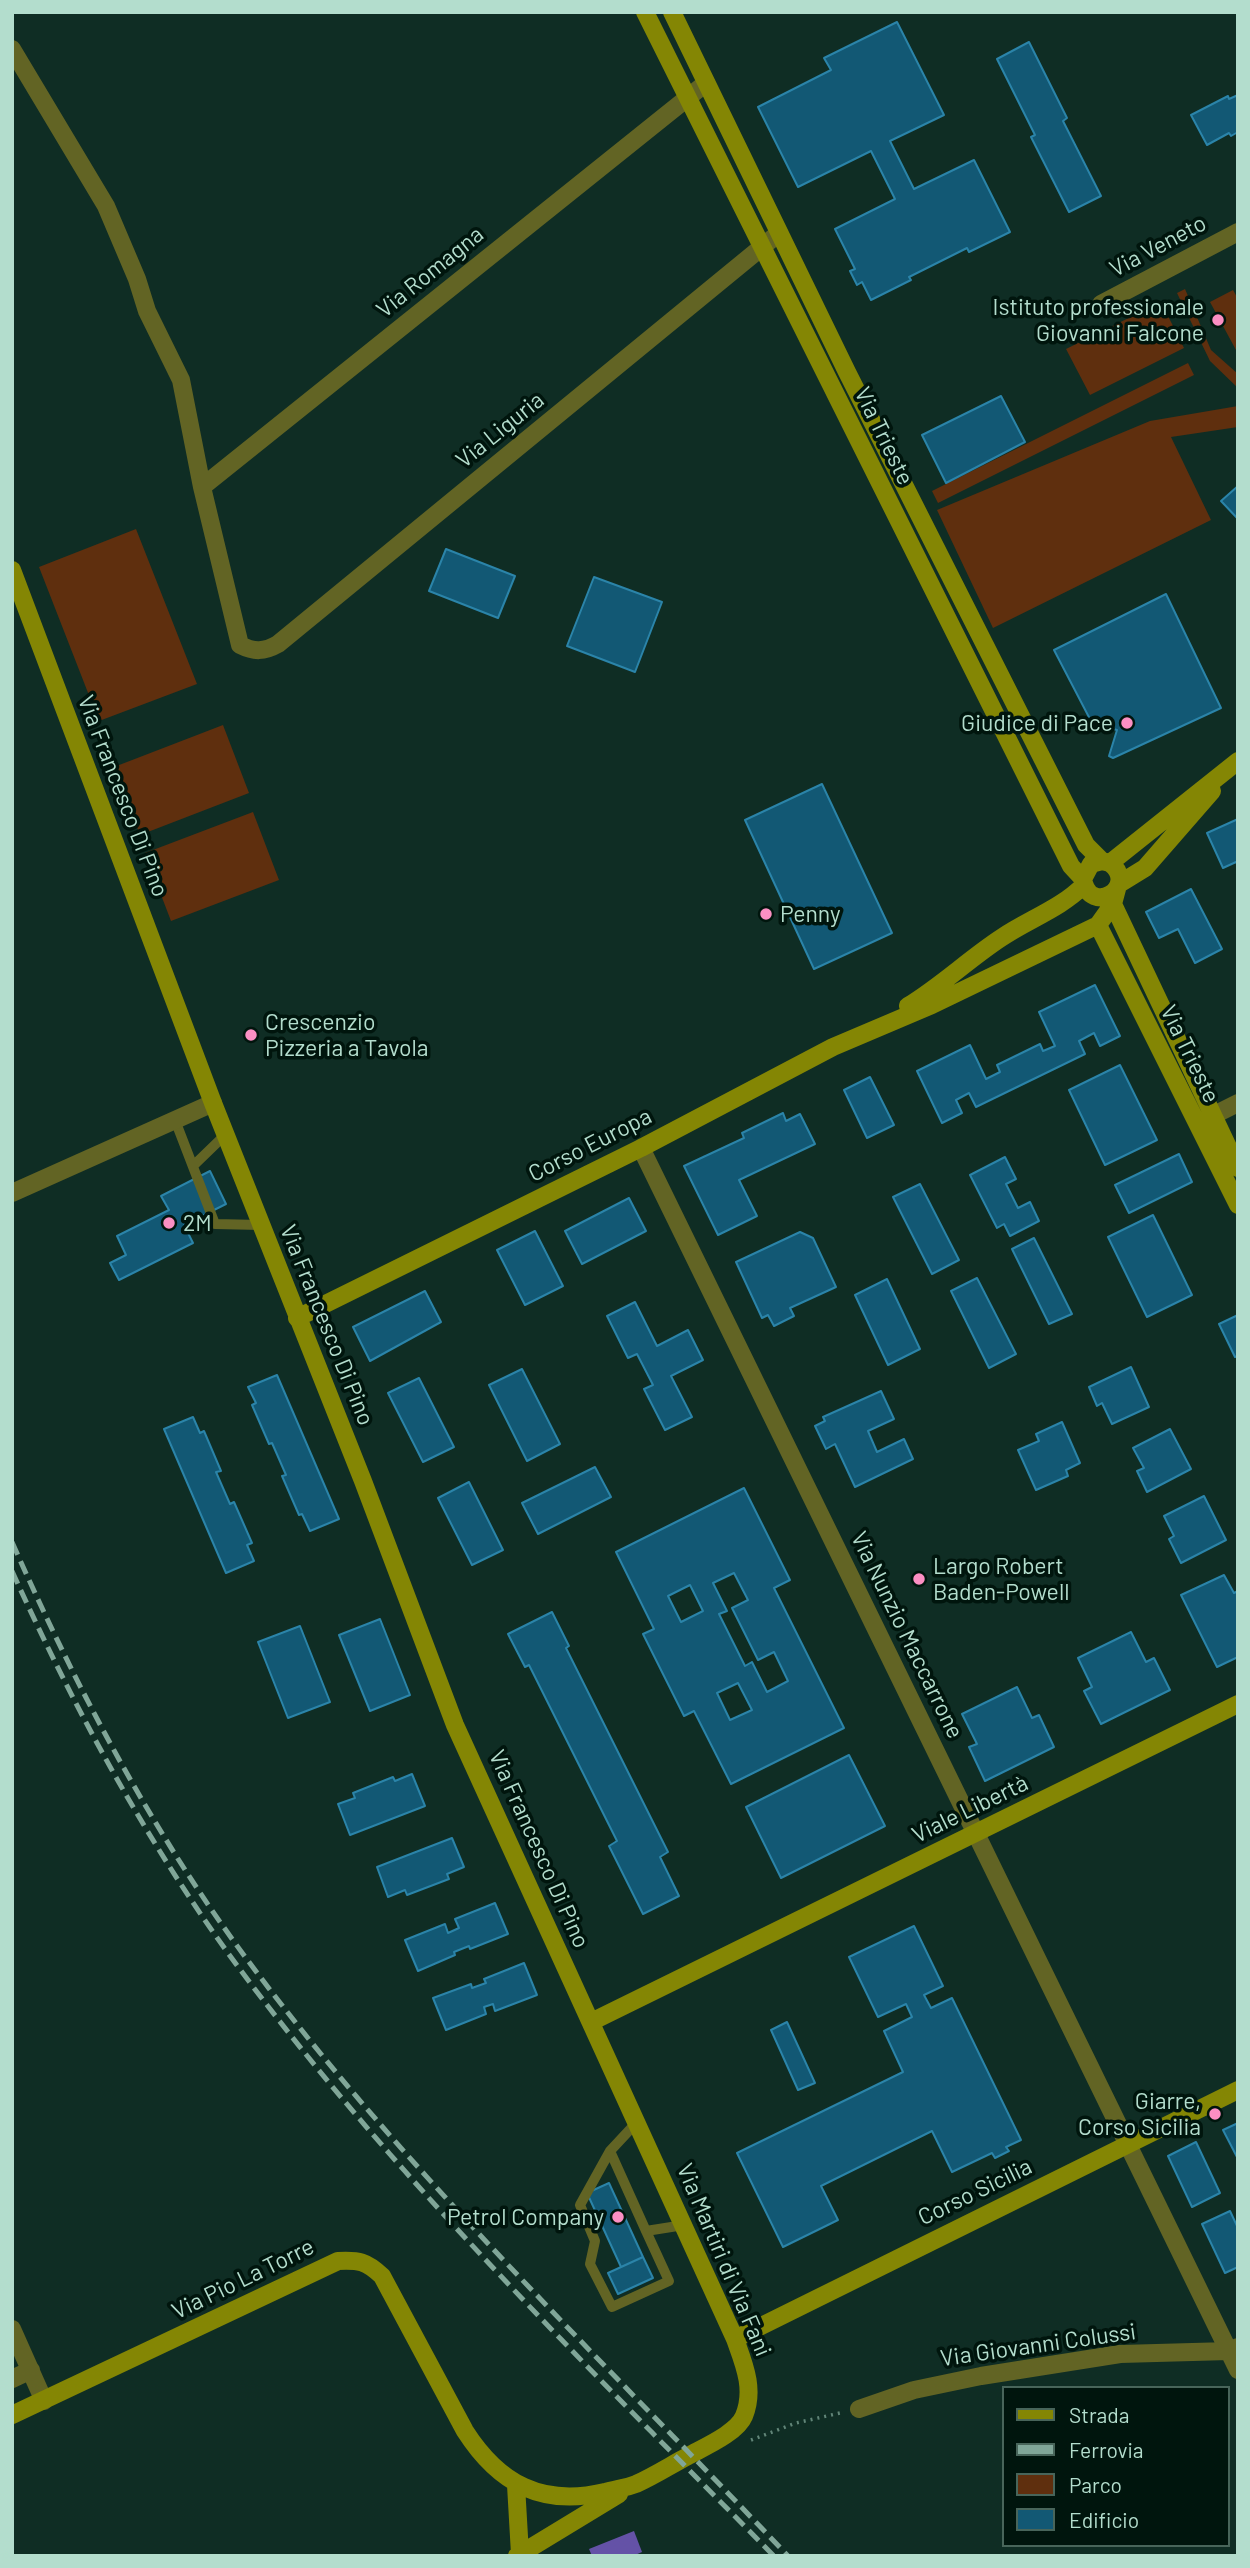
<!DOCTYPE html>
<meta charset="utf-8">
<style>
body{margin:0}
#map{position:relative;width:1250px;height:2568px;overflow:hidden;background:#0f2d24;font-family:Barlow,sans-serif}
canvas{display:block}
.frame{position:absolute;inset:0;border:14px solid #b3ddcd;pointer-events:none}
.legend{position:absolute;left:1002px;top:2386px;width:228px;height:161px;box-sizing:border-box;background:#00150d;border:2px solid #48655a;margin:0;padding:9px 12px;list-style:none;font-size:21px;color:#b3ddcd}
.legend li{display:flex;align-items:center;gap:14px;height:35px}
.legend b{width:35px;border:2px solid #48655a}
</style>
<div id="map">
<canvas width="1250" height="2568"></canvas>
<div class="frame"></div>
<ul class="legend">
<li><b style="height:9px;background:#848604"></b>Strada</li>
<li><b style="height:9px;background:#80a698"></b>Ferrovia</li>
<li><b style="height:19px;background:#5f2f0e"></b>Parco</li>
<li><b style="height:19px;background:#125874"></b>Edificio</li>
</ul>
</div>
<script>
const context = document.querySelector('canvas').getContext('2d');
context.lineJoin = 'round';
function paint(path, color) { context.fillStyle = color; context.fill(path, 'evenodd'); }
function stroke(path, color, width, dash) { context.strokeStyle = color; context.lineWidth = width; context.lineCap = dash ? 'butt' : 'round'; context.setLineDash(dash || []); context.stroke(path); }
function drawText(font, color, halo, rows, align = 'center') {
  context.font = font + ' Barlow,sans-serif'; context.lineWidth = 7; context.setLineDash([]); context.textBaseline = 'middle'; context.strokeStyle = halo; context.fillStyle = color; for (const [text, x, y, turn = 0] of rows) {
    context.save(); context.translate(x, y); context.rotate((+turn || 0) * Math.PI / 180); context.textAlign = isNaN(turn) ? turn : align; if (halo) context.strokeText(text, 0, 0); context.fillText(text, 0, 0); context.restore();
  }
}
const green = new Path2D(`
 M1185,289L1211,350L1238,374V388L1210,361L1177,293Z
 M1233,290L1238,299L1236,350L1210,302Z
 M1161,302L1184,348L1090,395L1066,349Z
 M1188,363L1194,375L938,503L932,491Z
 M1238,406V427L1171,437L1211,520L993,628L937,510L1150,421Z
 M136,529L197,684L99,721L39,567Z
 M223,725L249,793L140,835L114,767Z
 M253,812L279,880L171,921L145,853Z`);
const water = new Path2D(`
 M634,2531L642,2552L633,2556H592L589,2549Z`);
const building = new Path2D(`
 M897,22L944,115L890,141L914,189L974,160L1010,232L969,252L967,248L909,277L911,280L871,300L862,282L857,285L850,271L855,269L835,229L895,199L871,151L798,187L758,107L831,70L824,58Z
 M1029,42L1067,118L1063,121L1101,196L1069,212L1031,137L1035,135L997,59Z
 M1238,95V132L1231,136L1229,133L1207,145L1191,115L1228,96L1229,99Z
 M1001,396L1025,442L946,483L922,435Z
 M1238,486V519L1221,501Z
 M446,549L515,576L498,618L429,591Z
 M594,577L662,602L635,672L567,646Z
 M1166,594L1221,708L1113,758L1109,756L1117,730L1092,723L1054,650Z
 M822,784L892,933L814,969L745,820Z
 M1238,819V865L1236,862L1223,868L1207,833Z
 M1191,889L1222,949L1195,963L1178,929L1159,938L1146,912Z
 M1095,985L1120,1036L1100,1046L1094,1033L1079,1041L1085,1054L976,1107L969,1093L956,1100L962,1113L942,1123L917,1071L970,1045L986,1079L1000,1072L997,1065L1040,1044L1043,1051L1055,1046L1039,1012Z
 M1120,1065L1157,1140L1105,1165L1069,1090Z
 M870,1077L894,1125L867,1138L844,1090Z
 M783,1113L786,1121L800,1114L815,1144L739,1180L757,1216L718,1235L684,1166L744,1138L742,1133Z
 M1179,1154L1192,1182L1129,1213L1115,1185Z
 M1005,1157L1016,1179L1006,1184L1018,1208L1030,1202L1039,1221L1010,1236L1004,1224L997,1228L970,1175Z
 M210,1171L226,1204L184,1225L193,1243L119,1280L110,1263L126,1255L117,1236L169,1210L161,1196Z
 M920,1184L959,1260L932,1274L893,1197Z
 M629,1198L646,1231L582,1264L565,1231Z
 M1153,1215L1192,1295L1147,1317L1108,1237Z
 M535,1231L563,1286L525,1305L497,1250Z
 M800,1232L813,1238L836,1287L790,1308L794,1316L774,1326L768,1315L762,1318L736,1262Z
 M1034,1238L1072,1314L1049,1324L1012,1249Z
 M977,1278L1016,1354L989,1368L951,1291Z
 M887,1279L920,1349L888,1365L855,1295Z
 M425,1291L441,1322L370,1361L353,1327Z
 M635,1302L657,1346L688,1330L703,1360L671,1376L692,1417L665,1430L644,1389L653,1385L637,1354L628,1358L607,1316Z
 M1238,1315V1356L1235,1357L1219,1324Z
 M1131,1367L1149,1407L1112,1424L1102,1403L1097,1406L1089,1387Z
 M522,1369L560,1444L527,1461L489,1385Z
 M277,1375L339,1519L310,1531L302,1514L299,1515L282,1476L286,1475L272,1443L269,1444L252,1405L256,1403L248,1387Z
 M419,1378L454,1447L423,1462L388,1393Z
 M881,1391L894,1419L868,1431L877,1452L904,1439L913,1459L855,1487L835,1444L826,1449L815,1426L825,1421L823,1417Z
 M193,1417L200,1433L204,1431L221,1471L216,1472L230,1504L234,1502L252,1543L247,1545L254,1561L226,1573L164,1429Z
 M1062,1422L1080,1463L1066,1470L1068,1476L1036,1490L1018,1450L1039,1441L1036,1434Z
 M1170,1429L1191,1469L1147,1492L1137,1471L1144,1468L1133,1448Z
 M595,1467L611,1497L538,1534L522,1503Z
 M469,1482L503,1550L472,1565L438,1498Z
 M744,1488L790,1580L774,1588L844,1728L731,1784L694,1711L684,1716L643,1634L654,1629L616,1552ZM734,1573L748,1600L732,1608L758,1660L774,1652L788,1681L767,1692L752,1662L745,1666L719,1614L727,1611L713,1583ZM690,1585L703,1611L681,1622L668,1596ZM738,1683L752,1710L730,1720L717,1693Z
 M1204,1496L1226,1540L1181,1563L1169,1539L1174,1536L1164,1516Z
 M1224,1575L1234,1593L1238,1591V1657L1217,1667L1181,1595Z
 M552,1612L569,1646L566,1648L668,1852L660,1857L679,1896L643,1914L609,1846L617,1841L529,1665L525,1667L508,1634Z
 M380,1619L410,1695L370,1711L339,1635Z
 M300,1626L330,1702L288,1718L258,1642Z
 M1131,1632L1146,1662L1154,1658L1170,1690L1101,1724L1084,1691L1092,1687L1078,1658Z
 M1017,1687L1032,1718L1039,1715L1054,1747L985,1781L969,1747L977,1744L962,1714Z
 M849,1755L885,1826L781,1878L746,1807Z
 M412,1774L425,1806L350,1835L338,1804L355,1798L353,1793L393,1777L395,1781Z
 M452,1838L464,1867L447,1874L449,1879L407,1895L405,1890L388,1897L377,1867Z
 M495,1903L508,1934L470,1949L469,1946L454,1952L455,1955L418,1971L405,1940L445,1924L448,1933L459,1928L455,1919Z
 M914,1926L943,1986L924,1995L931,2008L952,1998L1021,2140L1006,2147L1009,2151L995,2158L992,2153L952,2172L932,2131L821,2186L838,2220L783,2247L737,2153L903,2072L884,2031L912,2017L906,2004L878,2017L849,1957Z
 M524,1963L537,1995L495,2011L493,2004L484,2007L486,2014L446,2030L433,1998L471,1984L472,1988L486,1983L484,1979Z
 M787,2022L815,2083L798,2090L771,2030Z
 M1238,2123V2159L1223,2130Z
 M1196,2142L1220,2193L1192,2207L1168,2156Z
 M609,2183L643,2257L621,2267L587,2193Z
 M1230,2211L1238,2228V2267L1225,2273L1202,2224Z
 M643,2257L653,2278L618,2294L608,2273Z`);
const path = new Path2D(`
 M751,2440L796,2423L840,2413`);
const lane = new Path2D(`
 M175,1120L215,1224L261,1225
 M193,1166L225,1135
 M637,2122L610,2151L646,2231L684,2225
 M610,2151L580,2205L595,2241L590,2264L612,2307L669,2281L646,2231`);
const street = new Path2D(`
 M12,49L106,206L137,279L147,311L181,380L202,487L240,645C254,652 264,652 278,644L779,233
 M1101,304L1238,232
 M202,487L706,83
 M1200,1122L1238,1103
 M641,1148L1238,2370
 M12,1193L213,1103
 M12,2329L44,2401
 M12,2379L31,2370
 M859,2409L914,2390L981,2376L1120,2354L1229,2351L1238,2347`);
const secondary = new Path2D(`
 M645,12L1071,866L1083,879
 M672,12L847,372L1086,845L1102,861
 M12,570L213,1103L363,1481L455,1725L735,2339C744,2364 755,2389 744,2416C737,2433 704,2447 688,2456C671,2465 654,2476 636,2484C626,2488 615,2489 605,2492C542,2507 499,2484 465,2431L382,2276C366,2261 359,2260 338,2261L12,2415
 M1110,863C1140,886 1090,918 1083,879L1091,864L1102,861L1110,863L1238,761
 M1119,884L1145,868L1212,791
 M1113,904L1238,1168
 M1098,925L1238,1205
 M908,1006C941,986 969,959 1001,938C1029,919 1060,909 1084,885
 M297,1318L641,1148L833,1047L932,1005L1098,925L1113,904L1117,889
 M591,2022L1238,1704
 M735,2339L1238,2090
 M516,2485L520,2554
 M517,2556L619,2494`);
const rail = new Path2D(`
 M12,1542C76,1687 151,1830 246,1958C407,2175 603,2360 788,2556
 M12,1571C74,1708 147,1843 236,1964C395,2179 587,2366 774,2556`);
const markers = [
 [1218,320,7,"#fb8fc3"],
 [1127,723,7,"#fb8fc3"],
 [766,914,7,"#fb8fc3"],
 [251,1035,7,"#fb8fc3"],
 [169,1223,7,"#fb8fc3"],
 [919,1579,7,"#fb8fc3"],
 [1215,2114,7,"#fb8fc3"],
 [618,2217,7,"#fb8fc3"]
];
const streetNames = [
 ["Via Veneto",1158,246,-28],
 ["Via Romagna",430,272,-39],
 ["Via Liguria",500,430,-39],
 ["Via Trieste",884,436,64],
 ["Via Francesco Di Pino",123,796,69],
 ["Via Trieste",1190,1054,64],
 ["Corso Europa",590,1145,-27],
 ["Via Francesco Di Pino",327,1325,68],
 ["Via Nunzio Maccarrone",907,1635,64],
 ["Viale Libertà",970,1809,-26],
 ["Via Francesco Di Pino",539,1849,66],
 ["Corso Sicilia",975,2192,-26],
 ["Via Martiri di Via Fani",724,2260,67],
 ["Via Pio La Torre",243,2279,-26],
 ["Via Giovanni Colussi",1038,2345,-8]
];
const poiNames = [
 ["Istituto professionale",1204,307],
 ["Giovanni Falcone",1204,333],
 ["Giudice di Pace",1113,723],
 ["Penny",780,914,"left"],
 ["Crescenzio",265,1022,"left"],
 ["Pizzeria a Tavola",265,1048,"left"],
 ["2M",183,1223,"left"],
 ["Largo Robert",933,1566,"left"],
 ["Baden-Powell",933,1592,"left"],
 ["Giarre,",1201,2101],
 ["Corso Sicilia",1201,2127],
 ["Petrol Company",604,2217]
];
paint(green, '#5f2f0e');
paint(water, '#6452a7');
paint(building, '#125874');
stroke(building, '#2b84a9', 2);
stroke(path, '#618578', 3.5, [2, 5]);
stroke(lane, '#626424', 10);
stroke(street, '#626424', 18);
stroke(secondary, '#848604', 18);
stroke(rail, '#80a698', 5, [14, 7]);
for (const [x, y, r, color] of markers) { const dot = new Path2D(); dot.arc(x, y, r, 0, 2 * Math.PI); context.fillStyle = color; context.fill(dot); stroke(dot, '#00150d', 2.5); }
drawText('23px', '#b3ddcd', '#00150d', streetNames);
drawText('23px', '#b3ddcd', '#00150d', poiNames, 'right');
</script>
